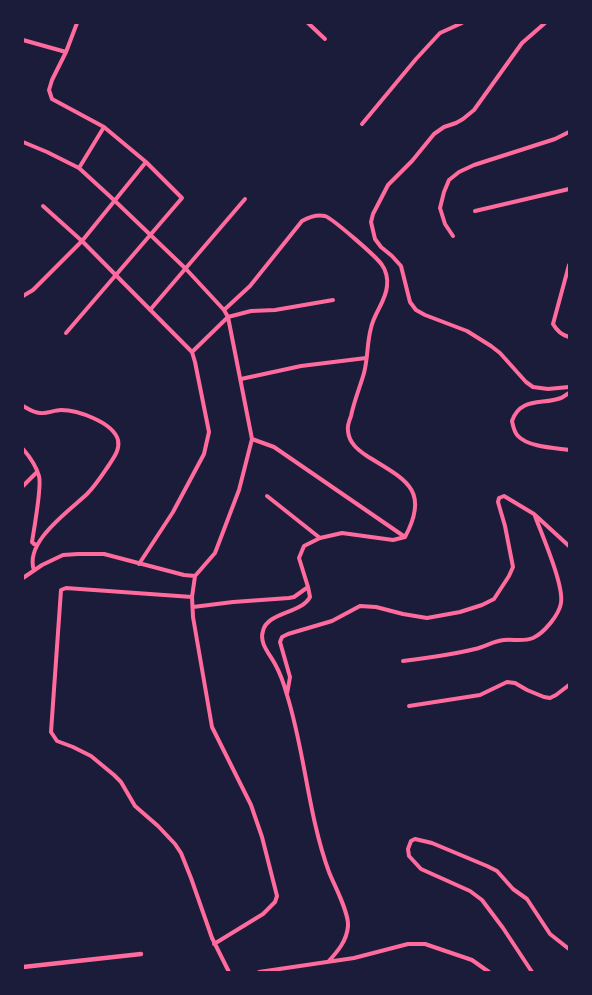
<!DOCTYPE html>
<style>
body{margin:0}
#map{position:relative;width:592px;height:995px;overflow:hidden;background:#1b1b3a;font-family:Quicksand,sans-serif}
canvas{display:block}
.frame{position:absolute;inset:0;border:24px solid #1b1b3a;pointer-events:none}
</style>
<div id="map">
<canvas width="592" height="995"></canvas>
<div class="frame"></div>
</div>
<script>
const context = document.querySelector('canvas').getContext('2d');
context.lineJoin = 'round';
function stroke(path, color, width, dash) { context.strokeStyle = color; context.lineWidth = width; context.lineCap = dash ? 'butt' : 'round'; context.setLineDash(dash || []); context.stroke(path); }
const minor = new Path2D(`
 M308,23L325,39
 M545,23L522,43L474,110L463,119L456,123L444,127L434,134L412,161L388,185L373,214L371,222L375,239L381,247L392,256L401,266L410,302L416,310L425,315L467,331L491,346L500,353L526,382L533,387L548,389L569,387
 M23,40L66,52
 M362,124L416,59L440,33L462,23
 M23,142L47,152L79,168L115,201L186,269L224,310L228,317L252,439L239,490L215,553L195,576L192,597L193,617L212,727L251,805L262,837L277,896L275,902L263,914L214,944
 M79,168L104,127
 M43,206L82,241L192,352
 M475,211L569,189
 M453,236L445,224L440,208L444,192L449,180L459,172L474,165L555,139L569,132
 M569,265L553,324C557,331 561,335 569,337
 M23,296L33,290L82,241L146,162
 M150,310L245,199
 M224,310L250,286L302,221C309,217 316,214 325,216C333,219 377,257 382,265C386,270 388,279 387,286C386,301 374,313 371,328C367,342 368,358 364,373C360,387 354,401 351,416C349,421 347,426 348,431C349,443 358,450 367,456C404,479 431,489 405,537L393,540L342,533L320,538L304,546L299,558L308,587L310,597C301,614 267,612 263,631C259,643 269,653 275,664C280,673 284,684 287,695C305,752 308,815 329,872C334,885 349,912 348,926C347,941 337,952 328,962
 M66,333L182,198L146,162L104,127L52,99L49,90L52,80L66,52L77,23
 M241,379L301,366L366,358
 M569,393C566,395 563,397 561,398C542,405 520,397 512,421C513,426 514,432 518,436C528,447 555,448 569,450
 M23,406C28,409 34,413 40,413C47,414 54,410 61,410C77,410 113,422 118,440C120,450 114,457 109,465C102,475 96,485 87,494C69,511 24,542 34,570
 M252,439L274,447L405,537
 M23,449C30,457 36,466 39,476C42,486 34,529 32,542L34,544L37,545
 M23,486L37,472
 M267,496L320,538
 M139,564L173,512L204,454L209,432L195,362L192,352L228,317L251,311L275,310L333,300
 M23,578L42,565L63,555L78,554H104L184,575L195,576
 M192,597L66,588L61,590L51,732L57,741L73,747L91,756L114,775L121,782L135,806L158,826L175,844L181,853L191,878L212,938L229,972
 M193,607L233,602L289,598L294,597L308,587
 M403,661C427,658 451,655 475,649C485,647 493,641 504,640C514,639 523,642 533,638C544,633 559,615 561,603C564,585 542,535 535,516
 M287,694L290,677L280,642L282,637L288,634L332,621L360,606L376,607L403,614L427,618L460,612L482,605L494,599L509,576L513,567L505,526L498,502L499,498L504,496L534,514L569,546
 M409,706L480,695L507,682L515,683L527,690L544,697L550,698L556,695L569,685
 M259,972L354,958L408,944H425L472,960L489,972
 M532,972L503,928L482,900L470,891L421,869L409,856L408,849L411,841L415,839L432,843L487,866L497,871L513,889L527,899L550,934L569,949`);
const tertiary = new Path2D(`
 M23,967L141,954`);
stroke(minor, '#ff6b9d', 4);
stroke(tertiary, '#ff6b9d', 4.5);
</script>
